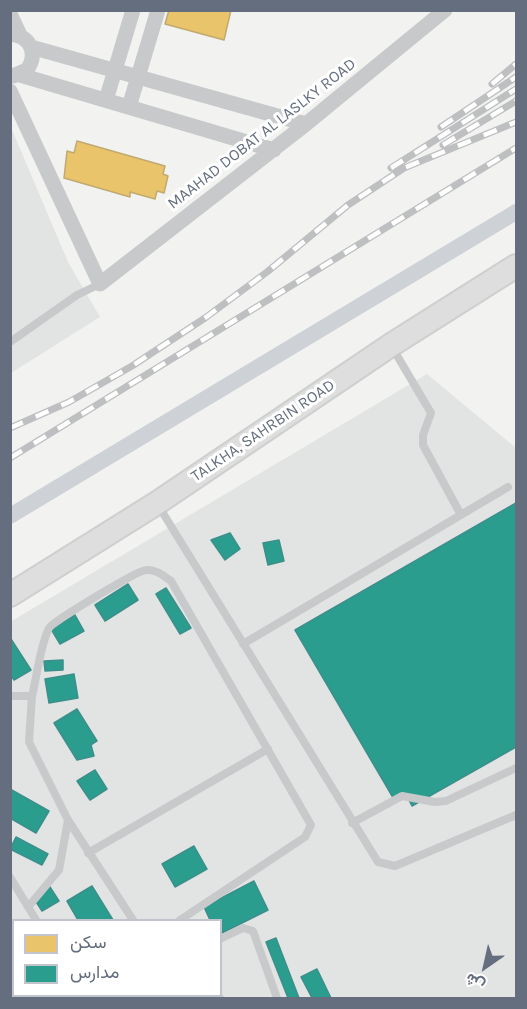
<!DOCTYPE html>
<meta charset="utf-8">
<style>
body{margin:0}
#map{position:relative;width:527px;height:1009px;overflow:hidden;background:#f2f2f1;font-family:Karla,Vazirmatn,sans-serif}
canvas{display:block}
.frame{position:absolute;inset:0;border:12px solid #656e7e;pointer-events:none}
.legend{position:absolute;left:12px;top:919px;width:210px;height:78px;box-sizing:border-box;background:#fff;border:2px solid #c1c5cb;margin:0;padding:8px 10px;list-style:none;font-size:18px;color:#656e7e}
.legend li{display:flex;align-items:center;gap:12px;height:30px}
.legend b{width:30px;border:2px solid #c1c5cb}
.north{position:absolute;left:455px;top:937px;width:60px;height:60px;-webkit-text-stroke:4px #fff;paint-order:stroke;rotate:214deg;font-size:16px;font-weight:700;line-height:24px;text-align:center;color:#656e7e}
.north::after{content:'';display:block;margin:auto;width:21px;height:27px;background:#656e7e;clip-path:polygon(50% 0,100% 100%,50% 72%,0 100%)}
</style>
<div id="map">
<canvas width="527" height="1009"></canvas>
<div class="frame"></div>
<ul class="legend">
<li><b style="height:16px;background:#e9c46a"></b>سكن</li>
<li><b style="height:16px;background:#2a9d8f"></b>مدارس</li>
</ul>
<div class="north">ش</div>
</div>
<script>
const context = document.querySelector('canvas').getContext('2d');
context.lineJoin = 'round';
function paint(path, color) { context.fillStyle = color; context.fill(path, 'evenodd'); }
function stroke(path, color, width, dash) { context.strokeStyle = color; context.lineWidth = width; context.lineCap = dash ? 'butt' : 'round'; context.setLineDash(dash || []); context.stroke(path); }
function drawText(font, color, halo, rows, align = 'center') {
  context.font = font + ' Karla,sans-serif'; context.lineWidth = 6; context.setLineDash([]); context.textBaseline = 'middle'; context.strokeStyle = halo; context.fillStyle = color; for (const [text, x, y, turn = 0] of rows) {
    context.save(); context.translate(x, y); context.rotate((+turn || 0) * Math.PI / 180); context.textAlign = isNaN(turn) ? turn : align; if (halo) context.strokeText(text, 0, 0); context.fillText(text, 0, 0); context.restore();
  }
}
const built = new Path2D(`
 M10,125L68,262L100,317L11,373Z
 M427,374L516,448V998H11L10,622ZM14,920H220V996H14Z`);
const homes = new Path2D(`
 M169,10H231L224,40L165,24Z
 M77,141L165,166L163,174L168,176L164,193L157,191L155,199L130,192V197L64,178L67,151L74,153Z`);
const schools = new Path2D(`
 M516,503V747L412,806L406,794L395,801L295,630Z
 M230,533L240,549L225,560L211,540Z
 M279,540L284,561L268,565L263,543Z
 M128,584L138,600L105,621L95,605Z
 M166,588L191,628L180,634L156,594Z
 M75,615L84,631L60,644L51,629Z
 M11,639L31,670L14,680L10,674Z
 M63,660V670L45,671L44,661Z
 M74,674L78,698L49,703L45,679Z
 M77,709L97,741L91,745L94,756L77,760L54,723Z
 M95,770L107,789L90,800L77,781Z
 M10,789L49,811L36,833L10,818Z
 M16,837L48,854L42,865L10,849Z
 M194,846L207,869L175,887L162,864Z
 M254,881L268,910L220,934V920H210L204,907Z
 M92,886L113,920H78L67,901Z
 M50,887L59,901L42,911L33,897Z
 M276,938L299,998H288L266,942Z
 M317,969L331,998H312L301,977Z`);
const canal = new Path2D(`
 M10,516L516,212`);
const lane = new Path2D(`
 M10,342L77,295L100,284
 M392,347L431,413L423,435V445L461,515
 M158,505L378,862L395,866L516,815
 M243,644L508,487
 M10,696H32C37,676 40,646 49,628C52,622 138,570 146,570C156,569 164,576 171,581L311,825L305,837L180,920
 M32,696L29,742L68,820L133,920
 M352,823L402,796L435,802L446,801L516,768
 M88,853L268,749
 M10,877L36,920
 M28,907L59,870L68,820
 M220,939L243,928L253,931L277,998
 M218,996L220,998`);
const street = new Path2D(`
 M10,14L20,35
 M10,34C31,36 38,54 27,70L13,76
 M31,47L306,124
 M20,75L274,150
 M10,91L100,284L306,124L445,10
 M106,100L133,10
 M129,107L158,10`);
const primary = new Path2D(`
 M10,595L157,503L391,345L516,266`);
const rail = new Path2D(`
 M492,84L516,64
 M441,127L516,77
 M443,145L516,101
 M391,168L516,89
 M10,428L69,402L132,366L205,318L267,272L348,205L404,168L516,122
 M10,458L516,148`);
const streetNames = [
 ["MAAHAD DOBAT AL LASLKY ROAD",262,134,-38],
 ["TALKHA, SAHRBIN ROAD",263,431,-34]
];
paint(built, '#e2e3e3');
paint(homes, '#e9c46a');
stroke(homes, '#c1aa70', 1.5);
paint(schools, '#2a9d8f');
stroke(schools, '#3c8f8a', 1.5);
stroke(canal, '#ced2d7', 16);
stroke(primary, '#cecfcf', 26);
stroke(lane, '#c8c9ca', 8);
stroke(street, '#c8c9ca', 15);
stroke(primary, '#dedede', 22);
stroke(rail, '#bebfc1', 7);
stroke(rail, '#fff', 4.5, [14]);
drawText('16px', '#656e7e', '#fff', streetNames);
</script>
